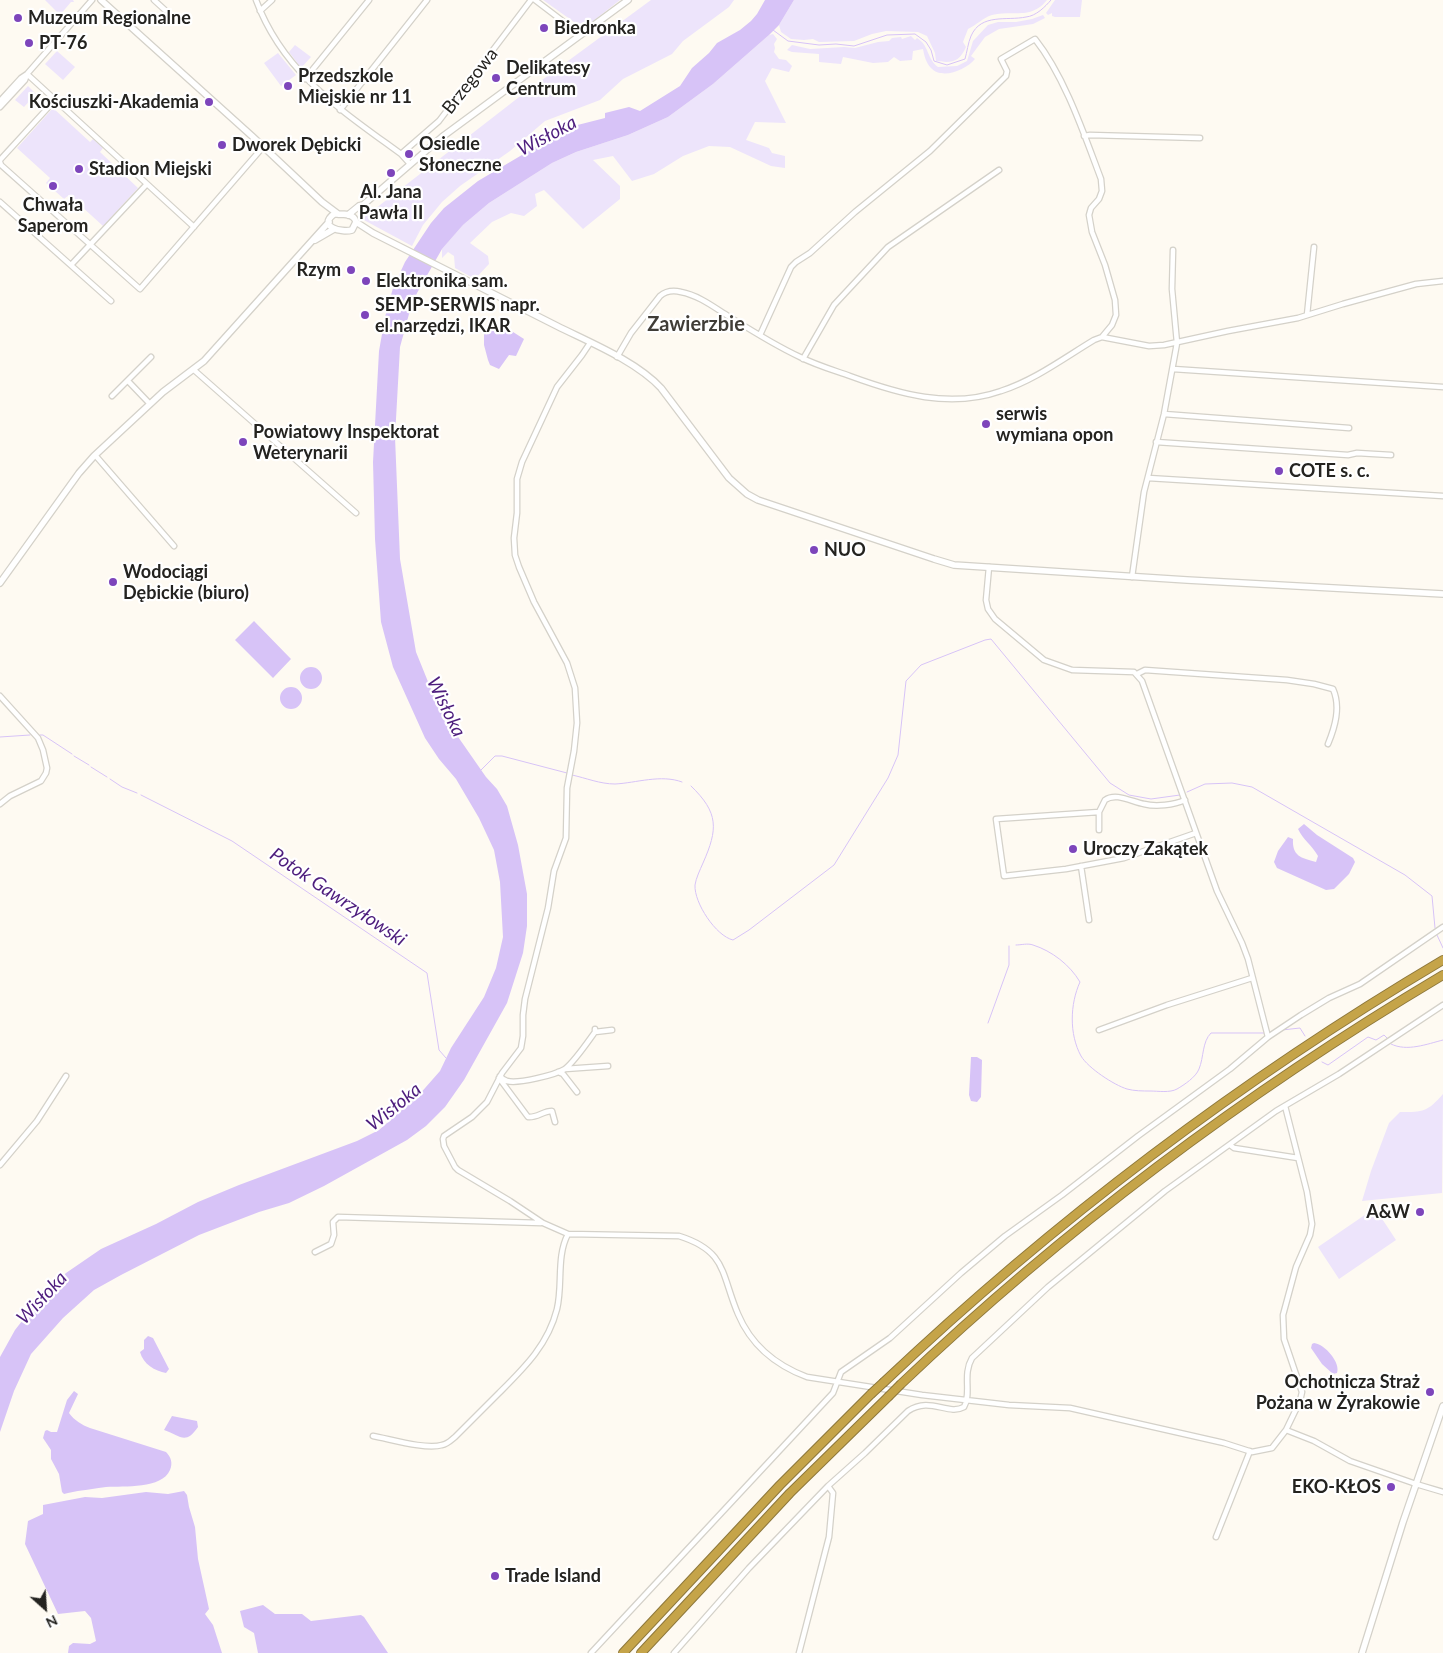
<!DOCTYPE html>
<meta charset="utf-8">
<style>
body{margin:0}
#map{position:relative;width:1443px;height:1653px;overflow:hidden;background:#fefaf2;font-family:Lato,sans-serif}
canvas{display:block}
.north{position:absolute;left:20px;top:1583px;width:50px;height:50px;-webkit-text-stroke:4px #fff;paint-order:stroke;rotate:154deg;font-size:14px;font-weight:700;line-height:20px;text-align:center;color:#242320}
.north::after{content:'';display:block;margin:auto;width:18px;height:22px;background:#242320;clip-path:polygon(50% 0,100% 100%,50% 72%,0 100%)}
</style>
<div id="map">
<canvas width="1443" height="1653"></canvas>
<div class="north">N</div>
</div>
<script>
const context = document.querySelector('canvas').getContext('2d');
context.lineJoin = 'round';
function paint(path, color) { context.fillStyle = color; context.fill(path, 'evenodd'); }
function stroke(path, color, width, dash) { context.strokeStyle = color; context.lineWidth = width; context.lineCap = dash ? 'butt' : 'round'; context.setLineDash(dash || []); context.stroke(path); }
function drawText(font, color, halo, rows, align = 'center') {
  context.font = font + ' Lato,sans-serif'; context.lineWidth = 4.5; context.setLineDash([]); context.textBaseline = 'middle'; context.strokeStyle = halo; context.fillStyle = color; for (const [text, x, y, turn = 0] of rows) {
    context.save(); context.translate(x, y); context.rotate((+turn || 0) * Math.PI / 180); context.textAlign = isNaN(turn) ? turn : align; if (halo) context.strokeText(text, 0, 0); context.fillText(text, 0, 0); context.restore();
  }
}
const green = new Path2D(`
 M45,0H73L74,2H71L60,15Z
 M543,0H620L588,25L581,27Z
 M651,0H734L729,7L683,41L672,54L623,79L600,100L545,121L510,151L460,186L442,202L423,225L412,246L362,219L523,94Z
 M794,0H1047C1031,20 1013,10 992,15C982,18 977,25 968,29L963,42L966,47C959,63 951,63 936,61L935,53L927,36L918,32L886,31L872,34L854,41L819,42L813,39L804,40L791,39L781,32L779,25Z
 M1055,0H1082L1080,17H1055L1052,16V13L1048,15L1046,13Z
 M1043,15L1045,18L1033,24L999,29L985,37L971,56L975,59C966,70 942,80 931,68C926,63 924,55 923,49L913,51L912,60L900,61L894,57L888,62L873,63L843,57L841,64L819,62V54L792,52L787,50L792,45L810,49L844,47L855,48L878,42L889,41L892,38L901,37L902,39L911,36L915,40L917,38C929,45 927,59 938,67L957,66L967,61L973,41L988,25L998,22H1016L1032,19Z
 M773,34L777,39L774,44L775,48L774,52L779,59L786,60L792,66L789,72L772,68L765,81L786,123L755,122L746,140L769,148L772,153L785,156V168L771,166L730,147L709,146L683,156L654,174L632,181L613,156L593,160L620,186V199L583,229L544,190L535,194L537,206L524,216L511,213L492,222L470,243L488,256L489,264L475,279L455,268L454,256L448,252L442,258V249L463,225L489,203L552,163L576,152L628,135L668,117L713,84L769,35Z
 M295,45L311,57L301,68L289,52Z
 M57,51L75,67L63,80L45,64Z
 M278,53L296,75L281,86L264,63Z
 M28,86L36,94L24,107L15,100Z
 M53,108L90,142L93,139L103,148L100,152L138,188L103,226L69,195L64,199L46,183L50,178L17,148Z
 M1443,1094L1442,1193L1362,1201L1371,1171L1389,1123L1400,1112C1424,1112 1427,1112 1443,1094Z
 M1375,1208L1396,1240L1339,1279L1318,1247Z`);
const water = new Path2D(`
 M765,0H794L779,25L769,35L713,84L668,117L628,135L576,152L552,163L489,203L463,225L442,249L417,293L409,314L400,347L395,437L400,559L416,652L433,694L447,721L486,777L497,789L507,806L518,845L527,894V926L523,953L507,1003L464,1080L445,1107L426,1126L407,1140L324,1186L289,1203L259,1212L199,1235L121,1275L94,1290L63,1318L31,1354L14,1391L0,1432V1357L15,1330L40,1298L66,1273L101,1249L156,1224L198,1202L239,1185L357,1141L379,1130L418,1096L440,1071L451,1048L484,997L496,968L503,937L500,882L494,850L479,818L456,779L439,759L425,738L393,667L381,622L375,539L373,462L379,351L385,317L393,288L405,262L431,223L444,208L478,181L554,136V131L605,118V113L629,107L640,111L680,86L692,68L709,53L717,43L740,30L751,21L757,14Z
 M499,323L524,339L516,356L509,355L499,369L490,365L488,360L484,345V333L492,324Z
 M254,621L291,659L273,678L235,640Z
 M300 678a11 11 0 1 1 22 0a11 11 0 1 1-22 0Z
 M280 698a11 11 0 1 1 22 0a11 11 0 1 1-22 0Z
 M1304,824L1317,835L1353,858L1355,862L1349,874L1334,889L1326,890L1277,868L1274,862L1278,851L1288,837L1293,839C1292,856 1301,858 1316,862L1318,856C1312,845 1303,840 1298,829Z
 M971,1057H977L982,1060L981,1097L977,1102L971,1101L969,1095Z
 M148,1336L153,1338L169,1369L166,1373C155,1371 143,1364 140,1352L144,1349V1340Z
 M1314,1343C1325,1344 1341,1363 1337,1373L1333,1374L1322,1364L1311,1348L1312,1344Z
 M74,1391L78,1394L69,1413C74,1420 82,1425 90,1428L166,1452C171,1457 173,1463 170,1470C162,1489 124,1486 106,1487C94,1489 81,1490 68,1493L64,1494L62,1492L59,1474L51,1459V1450L43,1438L45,1431L47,1430L51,1432H57L67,1400Z
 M172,1416L197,1421L198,1427C185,1446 180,1435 164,1430Z
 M184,1491L187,1495L189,1507L195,1527L198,1559L209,1609L205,1614L213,1625L222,1653H68L69,1646L73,1643L90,1644L96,1641L91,1618L85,1611L58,1614L25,1544L28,1521L43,1514V1505L85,1497L102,1498L146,1492L168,1494Z
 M263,1605L275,1614H302L311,1621L361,1615L364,1617L388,1653H258L254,1633L244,1627L240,1611Z`);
const stream = new Path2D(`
 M773,30L788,41L819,45L836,44L854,46L887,35L915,34L926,42L931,50L934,61L947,65L965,59C967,52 968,43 971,36C981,13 1007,21 1026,17C1036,16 1045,7 1051,0
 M40,735H43L72,754
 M0,737L30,735
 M74,756L89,765
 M91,767L107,777
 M481,770L495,756H502L567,773
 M572,775C586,778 600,784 615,784C636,783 661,774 682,782
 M110,779L122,787L137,793
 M691,786C719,813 718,829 703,863C700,870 696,878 695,885C694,903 716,936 733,940L749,930L834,865L888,778L898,755L906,681L921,665L985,640L991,639L1110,783L1129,795L1151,799L1180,795
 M1187,792L1205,784L1232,783L1252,787L1405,875L1432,896L1435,928
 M141,795L232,841L427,973L439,1050L446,1058
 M1437,935L1443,948
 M1016,945C1021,945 1028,943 1033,945C1052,951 1070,965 1080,982C1070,1004 1069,1034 1081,1056C1088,1068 1114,1085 1127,1089C1134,1091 1143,1091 1150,1091C1158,1091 1170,1093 1177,1089C1184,1085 1196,1077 1199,1069C1204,1057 1202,1042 1211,1033H1264
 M988,1023L1009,965V946
 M1282,1030L1300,1028L1305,1036
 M1391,1044C1407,1052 1427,1044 1443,1040
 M1322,1062L1328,1065L1368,1037L1376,1040L1384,1035L1387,1038`);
const minor = new Path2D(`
 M154,0L165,10
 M256,0C283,73 341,110 401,154L410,164
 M535,0L581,35
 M260,11L272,0
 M27,74L194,227
 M305,79L369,0
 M0,101L21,78L27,74L92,0
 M0,107L25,80L27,74
 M340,110L427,0
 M1084,136L1090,135L1200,138
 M401,154L439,121L531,0
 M0,160L55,100
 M0,162L1,165L140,289L263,147
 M0,202L111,301
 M71,265L147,184
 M1307,315L1314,247
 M760,335L791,267L796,262L810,253L855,212L930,151L1006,76L1007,71L1001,59L1035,39C1065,77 1084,134 1101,179L1102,191L1099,199L1091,208L1089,215L1092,232L1105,265L1115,300L1116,315L1112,325L1102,337
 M590,343L582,355L557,387L522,462L517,479V513L514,538L515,555L519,567L534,602L567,663L575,688L577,723L574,751L567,788L566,838L554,871L548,908L525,999L523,1015V1036L521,1048L502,1073L487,1102L472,1117L444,1136L443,1139L444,1146L455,1167L458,1170L510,1201L543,1223L568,1234L679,1236C727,1251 721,1274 738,1314C751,1345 775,1365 807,1377L922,1395L1009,1405L1070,1408L1224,1443L1252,1452L1272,1448L1286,1430L1300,1401L1302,1392L1284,1339L1283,1315L1296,1267L1310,1235L1312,1224L1307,1192L1285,1106
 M617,357L631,333L660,296C666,291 673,290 681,292C697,295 711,305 725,314C749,329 774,345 800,357C816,365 833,370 850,376C899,394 950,409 1001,391C1035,380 1064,358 1094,340L1102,337L1149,346L1164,345L1228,331L1298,318L1343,304L1416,284L1443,281
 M803,359L834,305L888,247L999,170
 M1173,369L1443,387
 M194,370L356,513
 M128,381L150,404
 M112,396L151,357
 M1164,414L1349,428
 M1156,442L1348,455L1357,453L1391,455
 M95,455L174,546
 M1148,478L1443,496
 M989,567L986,600L988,609L995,619L1044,660L1072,670L1134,672L1142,681L1217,891L1242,943L1248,959L1268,1037
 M1132,577L1144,492L1164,414L1177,343L1172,289L1173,250
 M1137,674L1145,670L1287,680L1314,684L1333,689C1341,707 1335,727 1328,744
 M0,696L38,738L43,750L47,768L46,773L41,781L10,796L0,804
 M1185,800C1174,805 1156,807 1144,804C1132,802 1116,792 1105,800L1099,812L996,819L1004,876L1066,869L1124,858L1196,833
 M1099,812V830
 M1081,866L1089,920
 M1099,1030L1167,1005L1252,978
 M595,1032L612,1030
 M565,1069L608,1066
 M558,1072L563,1074L577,1092
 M500,1076C502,1079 504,1080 507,1081C518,1084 555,1075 565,1069C575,1061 587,1043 595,1032V1029
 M499,1078L528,1117C537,1118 543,1111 552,1111L555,1122
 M1230,1145L1234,1148L1298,1158
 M0,1165L37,1121L66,1076
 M315,1252L331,1244L334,1235L333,1222L338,1217L541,1223
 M1286,1430L1314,1441L1350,1461L1416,1484L1443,1492
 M373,1436C390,1439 426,1450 442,1445C448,1444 451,1440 455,1437C470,1422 484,1408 499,1393C524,1368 548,1345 557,1309C563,1284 556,1257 568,1234
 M1216,1537L1250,1451
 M591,1653L833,1393L841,1372L890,1338L961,1273L1005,1236L1062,1195L1138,1136L1230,1069L1268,1037L1301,1015L1329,998L1360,984L1443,927
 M674,1653L749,1568L828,1486L865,1453L908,1411C930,1396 948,1416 964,1407C972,1393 962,1375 972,1358L1048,1287L1165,1191L1276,1111L1339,1074L1443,1005
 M799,1653L829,1537L833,1493L828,1486`);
const tertiary = new Path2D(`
 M101,0L253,137L322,202L338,214
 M348,215L359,206L363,205L442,137L628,0
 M356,222L352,230C342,233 317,227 334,214C342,214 354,213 356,222L373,233C434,264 495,295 557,326C589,342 636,361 661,388L729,478L747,494L758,500L934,559L954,565L1187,580L1443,594
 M315,240L334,229
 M0,583L79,473L94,456L163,392L204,361L329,222
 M1362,1653L1403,1522L1443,1406`);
const motorway = new Path2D(`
 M884,1382C1054,1221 1242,1079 1443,960
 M901,1384C1065,1228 1248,1091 1443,975
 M623,1653L780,1485L871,1394
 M641,1653L790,1493L888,1397`);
const motorwayBridge = new Path2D(`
 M871,1394L884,1382
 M888,1397L901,1384`);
const markers = [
 [18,18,5,"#7d45bb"],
 [544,28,5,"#7d45bb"],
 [29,43,5,"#7d45bb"],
 [496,78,5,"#7d45bb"],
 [288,86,5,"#7d45bb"],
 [209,102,5,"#7d45bb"],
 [222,145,5,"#7d45bb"],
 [409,154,5,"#7d45bb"],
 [79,169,5,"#7d45bb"],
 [391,173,5,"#7d45bb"],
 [53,186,5,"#7d45bb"],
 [351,270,5,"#7d45bb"],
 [366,281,5,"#7d45bb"],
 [365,315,5,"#7d45bb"],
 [986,424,5,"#7d45bb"],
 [243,442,5,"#7d45bb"],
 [1279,471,5,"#7d45bb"],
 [814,550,5,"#7d45bb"],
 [113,582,5,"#7d45bb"],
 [1073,849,5,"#7d45bb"],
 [1420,1212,5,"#7d45bb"],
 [1430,1392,5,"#7d45bb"],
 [1391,1487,5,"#7d45bb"],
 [495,1576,5,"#7d45bb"]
];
const poiNames = [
 ["Muzeum Regionalne",28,18],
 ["Biedronka",554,28],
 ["PT-76",39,43],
 ["Delikatesy",506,68],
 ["Centrum",506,89],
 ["Przedszkole",298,76],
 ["Miejskie nr 11",298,97],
 ["Kościuszki-Akademia",199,102,"right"],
 ["Osiedle",419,144],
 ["Słoneczne",419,165],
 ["Dworek Dębicki",232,145],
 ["Stadion Miejski",89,169],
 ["Al. Jana",391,192,"center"],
 ["Pawła II",391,213,"center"],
 ["Chwała",53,205,"center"],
 ["Saperom",53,226,"center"],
 ["Rzym",341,270,"right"],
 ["Elektronika sam.",376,281],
 ["SEMP-SERWIS napr.",375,305],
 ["el.narzędzi, IKAR",375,326],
 ["serwis",996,414],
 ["wymiana opon",996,435],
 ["Powiatowy Inspektorat",253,432],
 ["Weterynarii",253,453],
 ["COTE s. c.",1289,471],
 ["NUO",824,550],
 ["Wodociągi",123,572],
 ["Dębickie (biuro)",123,593],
 ["Uroczy Zakątek",1083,849],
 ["A&W",1410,1212,"right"],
 ["Ochotnicza Straż",1420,1382,"right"],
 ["Pożana w Żyrakowie",1420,1403,"right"],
 ["EKO-KŁOS",1381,1487,"right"],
 ["Trade Island",505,1576]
];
const streetNames = [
 ["Brzegowa",470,81,-52]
];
const waterNames = [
 ["Wisłoka",547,136,-28],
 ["Wisłoka",446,707,64],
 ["Potok Gawrzyłowski",338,897,34],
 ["Wisłoka",394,1107,-39],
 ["Wisłoka",42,1298,-47]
];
const quarterNames = [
 ["Zawierzbie",696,325]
];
paint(green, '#ede4fb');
paint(water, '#d7c3f7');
stroke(stream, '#d7c3f7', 1);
stroke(minor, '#d4d1c9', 7);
stroke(tertiary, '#d4d1c9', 8);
stroke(motorway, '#8d773b', 10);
stroke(minor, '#fff', 4.5);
stroke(tertiary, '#fff', 5.5);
stroke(motorway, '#c5a449', 8);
stroke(motorwayBridge, '#8d773b', 10, []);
stroke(motorwayBridge, '#c5a449', 8);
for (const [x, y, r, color] of markers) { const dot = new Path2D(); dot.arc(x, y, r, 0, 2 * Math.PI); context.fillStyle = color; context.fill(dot); stroke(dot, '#fff', 2); }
drawText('bold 18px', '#242320', '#fff', poiNames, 'left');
drawText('18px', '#242320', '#fff', streetNames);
drawText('italic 19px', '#4d1d7d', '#fff', waterNames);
drawText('bold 20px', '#403d37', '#fff', quarterNames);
</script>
